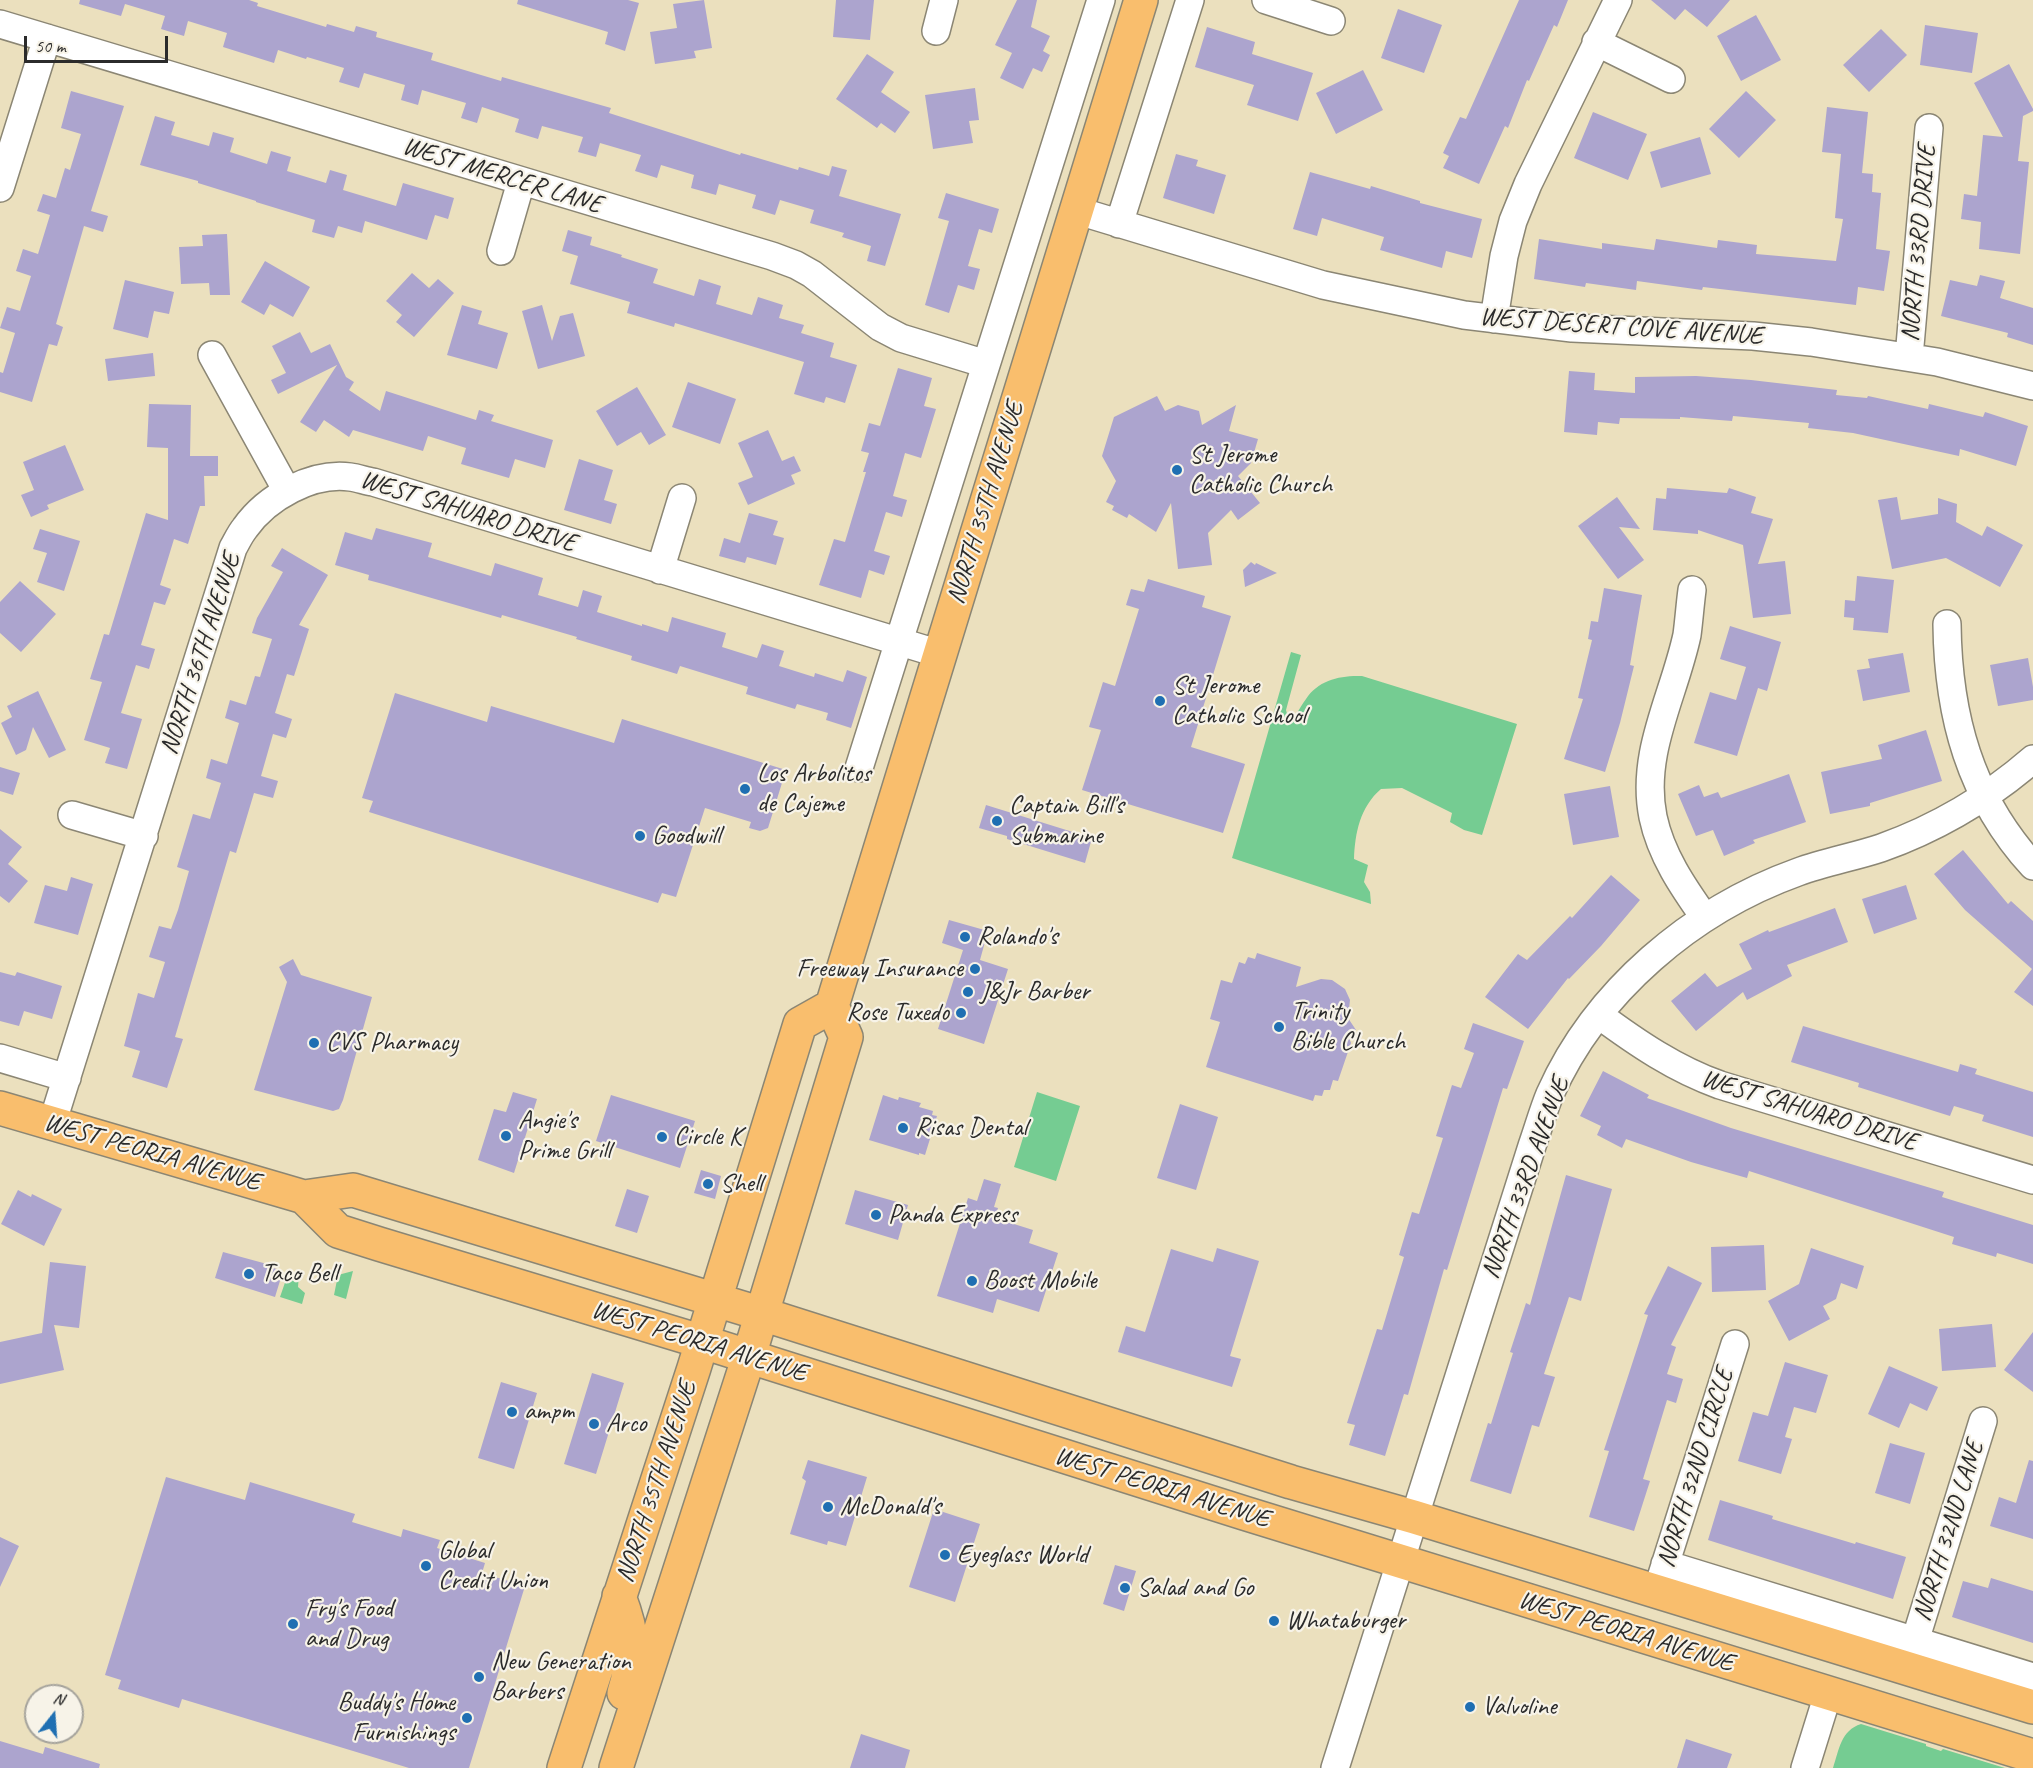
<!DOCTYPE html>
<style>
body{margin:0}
#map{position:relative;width:2033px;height:1768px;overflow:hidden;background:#ebe0be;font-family:Caveat,sans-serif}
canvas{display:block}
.north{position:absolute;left:24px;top:1684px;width:60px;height:60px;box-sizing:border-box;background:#f7f3e8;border:2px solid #a5a39c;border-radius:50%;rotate:17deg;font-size:16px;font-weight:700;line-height:24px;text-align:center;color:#2b2b2b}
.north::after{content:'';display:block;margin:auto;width:21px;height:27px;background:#1f6fb2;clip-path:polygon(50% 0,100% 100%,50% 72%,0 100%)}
.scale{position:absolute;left:24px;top:36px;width:144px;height:27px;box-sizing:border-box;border:3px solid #2b2b2b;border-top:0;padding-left:8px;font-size:18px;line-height:21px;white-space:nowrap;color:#2b2b2b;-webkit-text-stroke:4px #f7f3e8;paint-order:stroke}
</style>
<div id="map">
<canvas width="2033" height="1768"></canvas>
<div class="north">N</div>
<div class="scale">50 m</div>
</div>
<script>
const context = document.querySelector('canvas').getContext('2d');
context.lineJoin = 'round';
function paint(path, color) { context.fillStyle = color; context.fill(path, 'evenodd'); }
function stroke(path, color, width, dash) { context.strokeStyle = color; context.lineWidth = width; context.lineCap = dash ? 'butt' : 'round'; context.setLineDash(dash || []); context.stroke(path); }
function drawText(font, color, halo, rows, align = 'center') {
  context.font = font + ' Caveat,sans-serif'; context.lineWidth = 4.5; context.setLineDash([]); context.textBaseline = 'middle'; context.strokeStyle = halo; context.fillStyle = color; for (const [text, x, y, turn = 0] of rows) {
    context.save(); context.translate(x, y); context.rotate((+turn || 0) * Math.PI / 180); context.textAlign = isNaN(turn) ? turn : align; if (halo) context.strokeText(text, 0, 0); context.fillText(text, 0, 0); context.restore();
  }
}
const green = new Path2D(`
 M1291,652L1301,655L1286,710L1287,714L1296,715C1299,710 1302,704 1306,699C1318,680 1341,675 1362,676L1517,724L1482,835L1464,830L1450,822L1452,813L1402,788L1381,789C1360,807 1355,833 1354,859L1368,865L1364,882L1370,892L1371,904L1232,858Z
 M1037,1092L1080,1106L1056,1181L1014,1167Z
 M289,1271L299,1274L298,1287L305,1293L302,1304L280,1297Z
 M353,1271L346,1299L334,1295L338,1275Z
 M1861,1724L1926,1744V1746L1941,1751L1943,1749L2005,1768H1833C1839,1750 1841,1730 1861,1724Z`);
const building = new Path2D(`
 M80,0H249L258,3L257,6L326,27L327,24L354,32L356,26L377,32L376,37L433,53L431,60L501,81L502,77L611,108L609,113L740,155L741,153L798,170L799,167L829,176L832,166L847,170L839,196L901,214L885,266L867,261L871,246L842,237L844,233L810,223L814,210L780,200L775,215L752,208L756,195L719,184L716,195L691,188L694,175L661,165L657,178L635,171L641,155L600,143L596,157L578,152L583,137L542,126L538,139L515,132L519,119L482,107L477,123L461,118L466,103L422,90L418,105L401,100L405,85L364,73L359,88L339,82L344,68L307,57L306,59L278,50L274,63L223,47L227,33L188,21L184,36L161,29L165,16L125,4L121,16L79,4Z
 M518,0H628L639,3L625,51L605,44L608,32L517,4Z
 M704,0L712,48L694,51L696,58L655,64L650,32L677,28L673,4Z
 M836,0H874L870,40L833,37Z
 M1017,0H1037L1031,27L1050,36L1043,51L1050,55L1042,72L1033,68L1023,89L1000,78L1012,53L995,45Z
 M1519,0H1568L1557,27L1554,25L1529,81L1527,80L1508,128L1505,126L1479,184L1443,168L1449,156L1443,153L1460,117L1466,119Z
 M1651,0H1730L1707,27L1685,9L1675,20Z
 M1398,9L1442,25L1424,73L1381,58Z
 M1756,15L1781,60L1741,81L1717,36Z
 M1925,25L1978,33L1972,73L1920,65Z
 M1207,27L1255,42L1252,54L1313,73L1298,121L1247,105L1254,85L1195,67Z
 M1881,29L1907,55L1869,92L1843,65Z
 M867,54L894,72L881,92L910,112L895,133L881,123L877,128L836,99Z
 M2009,64L2033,109V111L2023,116L2018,161L2029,162L2020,254L1979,249L1981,222L1961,219L1964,194L1977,196L1983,135L2003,137L1974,83Z
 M1363,70L1383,110L1336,134L1316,93Z
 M975,88L979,120L969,121L973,143L933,149L925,95Z
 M71,91L124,106L91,211L108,216L103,232L84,226L56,324L63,327L57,346L49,344L32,402L0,392V372L3,373L15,333L0,328L7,307L20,311L31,276L16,271L23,249L38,254L50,215L37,211L43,194L56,198L65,168L70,170L81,134L61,128Z
 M1746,91L1776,120L1739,158L1709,129Z
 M1827,107L1868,112L1862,173L1873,174L1872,192L1881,193L1876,249L1890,251L1884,291L1858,287L1856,305L1703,287L1702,290L1637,281L1636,290L1586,283L1585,287L1534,279L1539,239L1602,249V243L1654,250L1656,239L1717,248L1718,240L1757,245L1756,254L1836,261L1843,219L1835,218L1841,154L1822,152Z
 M1593,112L1647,134L1628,180L1574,158Z
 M155,116L175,122L171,135L209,146L213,132L234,138L230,152L267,164L271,151L291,157L287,171L326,183L330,170L347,175L343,190L396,206L403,183L454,198L448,219L435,215L427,240L365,221L362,233L338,226L334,238L312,232L315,220L256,202V201L198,183V181L140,165Z
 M1700,137L1711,174L1661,188L1650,152Z
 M1176,154L1198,160L1196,166L1226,175L1214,214L1163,198Z
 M1310,172L1370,189L1371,186L1420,201V203L1482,219L1472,258L1446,251L1442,268L1380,250L1384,237L1322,218L1317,236L1293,229Z
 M946,193L999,209L992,233L979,229L968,266L980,269L974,290L958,285L949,313L925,305L949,221L938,218Z
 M568,230L592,237L590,245L622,255L621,257L658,269L653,283L694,296L699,279L721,286L716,304L752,315L758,297L783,305L779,318L804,325L801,333L834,343L830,357L857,365L845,403L826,397L824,403L794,394L804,362L675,323L674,327L627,313L630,302L570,284L578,256L562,251Z
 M227,234L230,295H210L209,283L181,284L179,247L203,246L202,235Z
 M265,261L310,287L293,317L270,304L264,315L241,302Z
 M412,273L429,288L438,279L454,293L414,337L396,322L402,315L386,301Z
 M1980,275L2005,281L2000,298L2033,308V345L2007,337L2008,333L1941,316L1950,280L1977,286Z
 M125,280L174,292L169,314L154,311L148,338L113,329Z
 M462,305L482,311L478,324L508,333L497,369L447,355Z
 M542,305L552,341L560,316L573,313L585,356L538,369L522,311Z
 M300,332L311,353L330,344L346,377L354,382L349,390L380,411L386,391L476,420L479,410L494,415L491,421L553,440L545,468L515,459L509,478L461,464L466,448L428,436L423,451L353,430L349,437L324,420L316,432L300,422L337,365L278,394L271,380L286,373L272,346Z
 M153,353L155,376L108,381L105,359Z
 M898,368L932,378L924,406L936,409L921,458L905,453L893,496L907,500L902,517L886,512L874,551L890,556L884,575L869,570L861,598L819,585L834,539L845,542L866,472H863L869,453L861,451L869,423L880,426Z
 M1569,371L1595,373L1594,390L1635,393V377L1696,376L1751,380L1837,390L1836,395L1867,398L1868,396L1928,409L1929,404L1983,417L1985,412L2028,426L2016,466L1960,449L1959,456L1853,433L1808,428L1809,423L1733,416L1732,421L1680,417V419L1620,418L1619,424L1598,422L1597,435L1564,432Z
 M688,382L736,399L720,444L672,427Z
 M637,387L666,435L649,445L641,432L617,446L596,411Z
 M1157,396L1165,411L1178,405L1199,411L1202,425L1236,405L1229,431L1258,439L1251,463L1238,476L1260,503L1238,520L1231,510L1208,533L1212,565L1178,569L1171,503L1156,532L1129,514L1127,518L1112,510L1114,506L1106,502L1116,481L1102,456L1114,417Z
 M149,404L191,405L190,456H218V476H204L205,506H200L188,544L174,539L160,585L171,589L165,605L154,602L141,645L155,649L149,669L136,665L121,713L142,719L127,769L105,763L110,748L84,740L102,682L90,679L104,634L109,635L146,513L168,520V448L147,447Z
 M768,430L782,461L794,456L801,471L791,475L795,484L748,505L738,483L753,477L738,443Z
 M65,445L84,490L47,505L49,509L31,517L21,495L34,490L23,462Z
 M579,459L613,470L604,500L617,504L611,524L564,510Z
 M1667,488L1727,493L1729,488L1756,497L1751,513L1773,519L1758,564L1785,561L1791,614L1753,618L1743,545L1698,530V534L1653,530L1656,498L1666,499Z
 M1617,497L1640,529L1619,527L1644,560L1618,579L1578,526Z
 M1897,497L1901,520L1938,514V498L1957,504L1956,522L1982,536L1987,526L2023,545L2000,587L1946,558L1892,569L1878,500Z
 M749,513L778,521L773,535L784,538L776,565L747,557L745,563L719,556L724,538L740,543Z
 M376,528L432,543L428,557L491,576L495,563L543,578L538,595L578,607L583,590L602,596L597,612L642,626V624L668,632L672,617L726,633L722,647L757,658L762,644L784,651L779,666L814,677L815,673L843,682L847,670L867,677L851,728L826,720L828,713L797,704L795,709L746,694L748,687L680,666L677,674L631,660L632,656L576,639L577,637L502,615L501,618L383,584L368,580L369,575L335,565L345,532L372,540Z
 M40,529L80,541L64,591L37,582L47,553L33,549Z
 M282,548L328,575L299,625L309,629L294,676L287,674L275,713L292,719L286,738L273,734L261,776L278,781L273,798L254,793L236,853L230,851L175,1037L183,1039L167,1088L132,1077L140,1051L124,1046L138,993L154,998L165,962L149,957L159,926L171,929L178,910L189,871L177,867L193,814L210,819L221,783L206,778L211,759L227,764L239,723L225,718L230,700L246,705L255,676L260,677L272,639L252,633L257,618L283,572L271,566Z
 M1251,562L1255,565L1256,563L1277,573L1245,587L1243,570Z
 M1857,576L1894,580L1888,633L1853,630L1854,618L1844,617L1845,600L1855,601Z
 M1148,579L1205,596L1202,607L1231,616L1191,747L1245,764L1223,833L1082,790L1101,730L1089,727L1103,682L1115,686L1139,609L1126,605L1131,589L1144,592Z
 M20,581L56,614L21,652L0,633V602Z
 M1604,588L1642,595L1630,665L1634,666L1620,723L1605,772L1564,759L1583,699L1578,698L1592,640L1588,639L1591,621L1598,622Z
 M1730,626L1781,642L1767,691L1758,688L1737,756L1694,743L1710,692L1736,700L1746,667L1720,659Z
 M1903,653L1910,692L1863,701L1857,670L1870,668L1868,659Z
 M2028,658L2033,687V700L1998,706L1990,665Z
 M38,691L66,750L49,758L33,727L26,750L16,755L1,723L12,717L7,706Z
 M395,693L487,722L491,706L614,743L622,719L786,770L768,828L760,831L749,828L751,822L705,808L676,897L662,893L658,903L369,812L373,801L362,798Z
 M1926,730L1942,781L1870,803V806L1830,814L1821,772L1882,759L1878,745Z
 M0,767L20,773L13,795L0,791Z
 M1789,774L1806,822L1753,840L1755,843L1724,856L1713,830L1696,836L1678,794L1699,785L1704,797L1718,792L1721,798Z
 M1610,786L1619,837L1573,845L1564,794Z
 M986,805L1092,838L1085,863L1007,839V836L979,828Z
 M0,829L22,847L8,864L28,881L9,903L0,896Z
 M1963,850L2008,904L2011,901L2033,921V1006L2014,992L2032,969L1965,910L1934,874Z
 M1611,875L1640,900L1601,946L1569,979L1568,978L1528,1029L1485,997L1518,954L1527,960L1570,916L1572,918Z
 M71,877L93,884L78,935L34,923L45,885L67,891Z
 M1906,885L1917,919L1874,934L1862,899Z
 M1835,908L1848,942L1787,965L1792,976L1747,1000L1743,992L1696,1031L1671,1001L1705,973L1717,987L1752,969L1739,944L1768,930L1769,932Z
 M949,920L988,931L980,960L1008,969L984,1044L938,1029L963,950L942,943Z
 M1257,953L1301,967L1296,987L1321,979L1332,980L1345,989L1350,1000L1348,1018L1356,1030L1348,1035L1351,1043L1338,1081L1333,1080L1330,1090H1324L1322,1096L1315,1095L1313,1101L1206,1067L1220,1022L1210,1019L1221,980L1232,983L1239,962L1245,964L1248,957L1255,959Z
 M293,959L301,975L372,997L343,1100L339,1109L333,1111L254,1090L287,982L279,967Z
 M0,972L15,976L17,972L62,986L52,1019L24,1011L19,1026L0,1021Z
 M1473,1023L1524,1041L1507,1089L1503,1088L1447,1270L1444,1269L1408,1395L1404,1394L1385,1456L1349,1445L1355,1425L1347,1423L1377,1329L1382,1330L1404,1257L1399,1255L1412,1212L1419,1214L1443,1138L1436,1136L1452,1085L1461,1088L1474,1053L1464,1049Z
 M1803,1026L1958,1072L1960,1064L1977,1069L1975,1074L2033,1092V1137L1982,1121L1984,1115L1954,1106L1950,1116L1858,1087L1859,1083L1791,1062Z
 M1603,1071L1649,1095L1647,1098L1731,1128L1944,1192L1942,1197L2033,1225V1264L1997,1253L1996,1257L1952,1244L1954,1237L1749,1171L1747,1178L1691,1162L1626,1139L1622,1148L1597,1135L1601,1126L1580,1116Z
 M513,1092L537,1099L514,1173L478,1160L494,1109L506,1112Z
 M611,1095L695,1121L680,1168L596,1141Z
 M883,1095L898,1100L899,1097L921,1103L919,1107L933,1111L932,1115L937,1116L925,1155L919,1153V1155L869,1140Z
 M1180,1104L1218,1117L1196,1190L1157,1178Z
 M701,1170L721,1176L715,1199L694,1193Z
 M1566,1175L1612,1189L1581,1301L1569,1297L1544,1374L1555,1377L1539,1427L1532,1425L1511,1494L1470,1481L1488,1423L1491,1424L1513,1353L1510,1352L1526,1303L1530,1305Z
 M984,1179L1001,1184L994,1207L998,1208L995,1218L1033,1230L1029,1243L1058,1253L1039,1312L997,1299L993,1313L937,1296L968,1198L977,1201Z
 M627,1189L649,1196L637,1233L615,1226Z
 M18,1190L31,1197L32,1194L62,1209L44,1246L1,1224Z
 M855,1190L908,1205L898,1240L845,1224Z
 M1764,1245L1766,1290L1712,1292L1711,1247Z
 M1217,1248L1259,1261L1230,1356L1241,1359L1232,1387L1118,1352L1126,1326L1145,1332L1171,1249L1213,1262Z
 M1811,1248L1864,1266L1857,1289L1841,1283L1836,1299L1823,1306L1830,1319L1789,1341L1768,1301L1799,1284Z
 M223,1252L267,1264V1266L283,1271L275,1297L215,1278Z
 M50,1262L86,1266L79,1328L54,1325L64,1370L0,1384V1342L42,1333Z
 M1668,1266L1702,1283L1671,1345L1676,1347L1667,1374L1683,1379L1676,1403L1667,1400L1643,1479L1650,1481L1634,1531L1589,1517L1609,1451L1604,1450L1648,1315L1644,1314Z
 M1992,1324L1996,1367L1942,1371L1939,1329Z
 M2033,1332V1392L2004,1370Z
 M1785,1362L1828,1375L1816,1413L1794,1407L1785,1437L1792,1439L1781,1474L1738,1461L1753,1412L1768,1416Z
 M1889,1366L1938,1387L1927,1411L1910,1403L1899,1428L1868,1414Z
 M592,1373L624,1383L596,1474L564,1464Z
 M501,1382L537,1393L514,1469L478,1458Z
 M1890,1443L1925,1453L1910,1504L1875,1493Z
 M808,1460L867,1477L846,1546L828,1541L827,1545L790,1534L806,1481L802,1478Z
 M2029,1460L2033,1461V1539L1990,1526L1999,1497L2016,1503Z
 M166,1477L245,1500L250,1482L355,1514L352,1522L401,1537L403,1529L440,1540L437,1548L485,1563L482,1573L525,1586L469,1768H409L182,1699L179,1708L118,1689L121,1680L105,1675Z
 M1720,1500L1773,1516L1772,1519L1855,1544L1856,1542L1906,1557L1893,1599L1708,1540Z
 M934,1509L980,1524L955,1602L909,1587Z
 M0,1537L19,1546L0,1587Z
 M1115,1565L1136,1571L1124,1611L1103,1604Z
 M1991,1578L2033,1591V1643L1952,1617L1963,1581L1988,1588Z
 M861,1734L910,1750L905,1768H850Z
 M1686,1739L1732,1754L1727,1768H1677Z
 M0,1741L43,1754L45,1747L100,1764L99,1768H0Z`);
const minor = new Path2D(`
 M1266,0L1331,21
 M0,24L772,256L796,265L812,274L880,327L901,338L986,364
 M936,31L944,0
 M1596,42L1671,79
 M0,188L47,38
 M1075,210L1323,285L1464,315L1572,328L1753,336L1811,342L1937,362L2033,386
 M1119,224L1190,0
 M501,251L521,182
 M1494,319L1504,256L1513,221L1528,184L1618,0
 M212,355L287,491
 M1909,357L1929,128
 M660,570L682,498
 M1692,590C1690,605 1689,620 1687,635C1674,696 1640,753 1653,817C1661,855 1683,887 1705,918
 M1947,624C1948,716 1970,797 2033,866
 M859,768L1101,0
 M72,815L144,836
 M1599,1015C1637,1043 1675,1069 1720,1085L2033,1180
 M0,1058L67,1078
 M52,1124L233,548C237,541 240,534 245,528C267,497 312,472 350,477C358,478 366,481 373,482L940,654
 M1665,1564L2033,1677
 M1660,1581L1735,1344
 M1915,1641L1983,1421
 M1335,1768L1532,1146C1538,1129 1543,1111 1550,1094C1596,991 1692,910 1798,872C1825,862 1854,857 1881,848C1937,828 1988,798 2033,759
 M1805,1768L1828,1694`);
const major = new Path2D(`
 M0,1108L304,1197L353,1190L762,1314L1291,1482L1414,1517L2033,1707
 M304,1197L338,1231L379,1244L703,1342L1244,1513L2033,1756
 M619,1596C633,1633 636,1655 624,1693
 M564,1768L694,1368L800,1024L832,1006
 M616,1768L749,1356L846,1037L832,1006L1141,0`);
const markers = [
 [1177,470,6,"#1f6fb2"],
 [1160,701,6,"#1f6fb2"],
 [745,789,6,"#1f6fb2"],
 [997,821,6,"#1f6fb2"],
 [640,836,6,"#1f6fb2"],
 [965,937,6,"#1f6fb2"],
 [975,969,6,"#1f6fb2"],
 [968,992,6,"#1f6fb2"],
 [961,1013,6,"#1f6fb2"],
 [1279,1027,6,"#1f6fb2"],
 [314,1043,6,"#1f6fb2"],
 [903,1128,6,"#1f6fb2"],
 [506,1136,6,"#1f6fb2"],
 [662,1137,6,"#1f6fb2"],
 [708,1184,6,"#1f6fb2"],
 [876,1215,6,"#1f6fb2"],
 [249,1274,6,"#1f6fb2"],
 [972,1281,6,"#1f6fb2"],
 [512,1412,6,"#1f6fb2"],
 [594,1424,6,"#1f6fb2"],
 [828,1507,6,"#1f6fb2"],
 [945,1555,6,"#1f6fb2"],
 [426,1566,6,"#1f6fb2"],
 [1125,1588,6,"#1f6fb2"],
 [1274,1621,6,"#1f6fb2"],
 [293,1624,6,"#1f6fb2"],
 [479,1677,6,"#1f6fb2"],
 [1470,1707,6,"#1f6fb2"],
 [467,1718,6,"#1f6fb2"]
];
const streetNames = [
 ["WEST MERCER LANE",502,176,17],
 ["NORTH 33RD DRIVE",1919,243,-85],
 ["WEST DESERT COVE AVENUE",1621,327,4],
 ["NORTH 35TH AVENUE",986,503,-73],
 ["WEST SAHUARO DRIVE",468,512,17],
 ["NORTH 36TH AVENUE",201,654,-72],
 ["WEST SAHUARO DRIVE",1809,1111,17],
 ["WEST PEORIA AVENUE",152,1153,16],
 ["NORTH 33RD AVENUE",1526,1178,-70],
 ["WEST PEORIA AVENUE",699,1342,17],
 ["NORTH 32ND CIRCLE",1696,1468,-73],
 ["NORTH 35TH AVENUE",657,1482,-72],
 ["WEST PEORIA AVENUE",1162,1488,17],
 ["NORTH 32ND LANE",1949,1531,-73],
 ["WEST PEORIA AVENUE",1626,1632,17]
];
const poiNames = [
 ["St Jerome",1189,455],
 ["Catholic Church",1189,485],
 ["St Jerome",1172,686],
 ["Catholic School",1172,716],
 ["Los Arbolitos",757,774],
 ["de Cajeme",757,804],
 ["Captain Bill's",1009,806],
 ["Submarine",1009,836],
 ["Goodwill",652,836],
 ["Rolando's",977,937],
 ["Freeway Insurance",963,969,"right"],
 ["J&Jr Barber",980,992],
 ["Trinity",1291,1012],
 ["Bible Church",1291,1042],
 ["Rose Tuxedo",949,1013,"right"],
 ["CVS Pharmacy",326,1043],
 ["Angie's",518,1121],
 ["Prime Grill",518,1151],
 ["Risas Dental",915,1128],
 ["Circle K",674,1137],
 ["Shell",720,1184],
 ["Panda Express",888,1215],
 ["Taco Bell",261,1274],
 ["Boost Mobile",984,1281],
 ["ampm",524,1412],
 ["Arco",606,1424],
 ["McDonald's",840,1507],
 ["Global",438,1551],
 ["Credit Union",438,1581],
 ["Eyeglass World",957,1555],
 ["Salad and Go",1137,1588],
 ["Fry's Food",305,1609],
 ["and Drug",305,1639],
 ["Whataburger",1286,1621],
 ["New Generation",491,1662],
 ["Barbers",491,1692],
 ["Buddy's Home",455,1703,"right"],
 ["Furnishings",455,1733,"right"],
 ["Valvoline",1482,1707]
];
paint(green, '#75cc92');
paint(building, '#aca4ce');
stroke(minor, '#8b8674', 30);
stroke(major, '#8b8674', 36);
stroke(minor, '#fff', 27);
stroke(major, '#f9be6d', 33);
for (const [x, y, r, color] of markers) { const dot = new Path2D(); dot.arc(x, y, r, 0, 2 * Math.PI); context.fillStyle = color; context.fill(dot); stroke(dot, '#f7f3e8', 2); }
drawText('26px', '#2b2b2b', '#f7f3e8', streetNames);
drawText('26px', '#2b2b2b', '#f7f3e8', poiNames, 'left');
</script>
